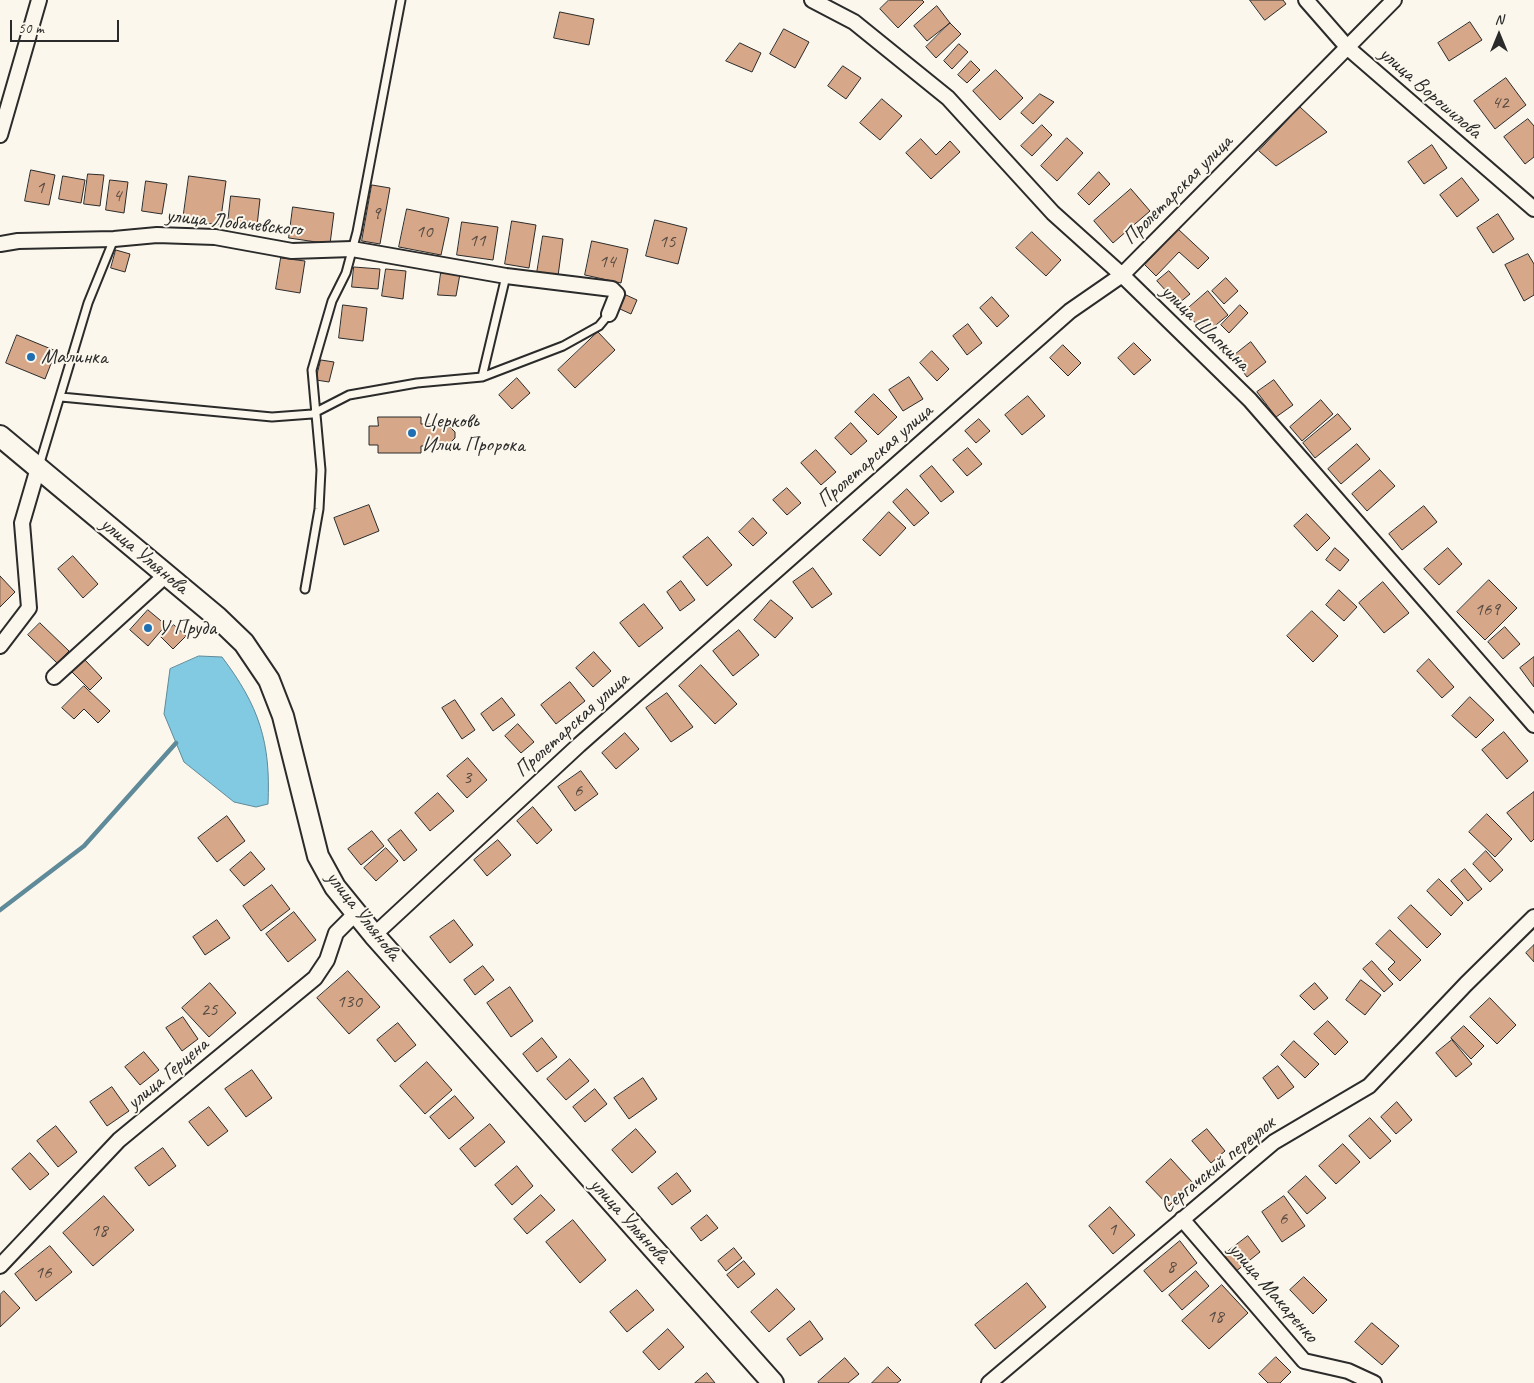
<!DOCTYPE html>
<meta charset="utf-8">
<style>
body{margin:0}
#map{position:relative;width:1534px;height:1383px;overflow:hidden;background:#fbf7ec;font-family:Caveat,sans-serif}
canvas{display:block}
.north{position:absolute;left:1474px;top:10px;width:50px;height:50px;-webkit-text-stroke:4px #fbf7ec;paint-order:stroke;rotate:0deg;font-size:14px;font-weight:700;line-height:20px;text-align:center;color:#2b2b2b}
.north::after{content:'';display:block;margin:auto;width:18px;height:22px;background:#2b2b2b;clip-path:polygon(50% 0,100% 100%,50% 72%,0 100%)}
.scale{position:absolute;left:10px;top:20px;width:109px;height:22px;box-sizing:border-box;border:2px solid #2b2b2b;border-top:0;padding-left:6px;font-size:15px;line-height:18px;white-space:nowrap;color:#2b2b2b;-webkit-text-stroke:4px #fbf7ec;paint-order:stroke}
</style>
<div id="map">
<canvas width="1534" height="1383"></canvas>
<div class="north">N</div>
<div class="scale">50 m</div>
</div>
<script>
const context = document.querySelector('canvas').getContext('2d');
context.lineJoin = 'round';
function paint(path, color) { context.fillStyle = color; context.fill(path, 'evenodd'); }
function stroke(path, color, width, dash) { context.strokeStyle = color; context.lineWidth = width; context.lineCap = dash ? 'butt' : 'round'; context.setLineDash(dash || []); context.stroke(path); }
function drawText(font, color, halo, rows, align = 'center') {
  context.font = font + ' Caveat,sans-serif'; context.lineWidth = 4; context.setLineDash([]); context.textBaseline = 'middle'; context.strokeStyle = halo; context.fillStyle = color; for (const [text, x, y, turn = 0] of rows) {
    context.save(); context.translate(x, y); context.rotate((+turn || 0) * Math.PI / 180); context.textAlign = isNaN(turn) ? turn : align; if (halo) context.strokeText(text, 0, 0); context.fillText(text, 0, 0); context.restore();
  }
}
const water = new Path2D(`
 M199,656L222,657C259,706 271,742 268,804L256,807L234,802L184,762L164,714L170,669Z`);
const stream = new Path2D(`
 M0,910L84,846L176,743`);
const building = new Path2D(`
 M889,0H922L924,2L898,28L880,9Z
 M1250,0H1283L1286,4L1265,20Z
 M937,6L950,23L927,41L914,26Z
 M560,12L594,19L589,45L554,38Z
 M1470,22L1482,40L1449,61L1438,43Z
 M950,23L961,34L936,58L926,47Z
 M784,29L809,42L795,68L770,54Z
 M740,43L761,53L752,72L726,61Z
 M959,44L968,52L952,69L944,61Z
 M971,61L980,70L967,83L958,75Z
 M843,66L861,78L846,99L828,86Z
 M996,70L1023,98L1000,120L973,91Z
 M1506,78L1526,105L1495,129L1474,101Z
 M1040,94L1054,102L1033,124L1021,113Z
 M882,99L902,116L880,140L860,123Z
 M1300,107L1327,132L1276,166L1259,151Z
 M1528,119L1534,126V157L1525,164L1504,137Z
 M1042,125L1052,135L1032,156L1021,146Z
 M1067,138L1083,153L1057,181L1041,166Z
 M921,139L936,155L950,141L960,152L931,179L906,153Z
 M1432,145L1447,168L1424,184L1408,162Z
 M31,170L55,175L49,205L25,201Z
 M1099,172L1110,184L1089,205L1078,194Z
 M88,174L104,175L100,206L84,204Z
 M63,176L85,180L81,203L59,199Z
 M189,176L226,181L220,225L183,220Z
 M1462,178L1479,200L1457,217L1440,195Z
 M110,180L128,182L124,213L106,210Z
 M146,181L167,184L162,214L142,211Z
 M372,185L390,188L380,244L362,241Z
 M1131,189L1150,211L1113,243L1094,221Z
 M231,196L260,199L257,226L228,223Z
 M293,207L334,213L330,244L289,238Z
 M407,209L449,218L441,255L399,247Z
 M1498,214L1514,239L1493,253L1477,228Z
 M655,220L687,228L678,264L646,256Z
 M512,221L536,225L529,268L505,264Z
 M462,222L498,227L493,260L457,255Z
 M1178,229L1209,258L1198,269L1179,252L1156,276L1145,265Z
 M1032,232L1061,260L1046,276L1016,248Z
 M543,236L563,239L558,276L537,273Z
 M592,241L628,249L621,283L585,275Z
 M116,250L130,254L125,272L111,268Z
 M1528,254L1534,264V295L1524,301L1505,265Z
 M281,258L305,261L300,293L276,289Z
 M354,267L380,269L378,289L352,287Z
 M386,269L406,271L403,299L382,296Z
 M1169,271L1190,294L1178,304L1157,281Z
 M441,273L460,274L456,296L438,295Z
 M1226,278L1238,291L1224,304L1212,291Z
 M1208,291L1228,315L1205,334L1185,311Z
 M626,295L637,300L631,314L620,309Z
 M992,297L1009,316L997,327L980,308Z
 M343,305L367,308L363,341L339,338Z
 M1240,305L1248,313L1229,333L1221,325Z
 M968,324L982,343L967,355L953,336Z
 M598,332L615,350L575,388L558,370Z
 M17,335L56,351L45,379L6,363Z
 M1251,342L1266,362L1247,377L1232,357Z
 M1134,343L1151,360L1134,375L1118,358Z
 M1063,345L1081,363L1068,376L1050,358Z
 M932,351L949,369L937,381L920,363Z
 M321,360L334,362L329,382L316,380Z
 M909,377L923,399L903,411L889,390Z
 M517,378L530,393L512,409L499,395Z
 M1274,380L1293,405L1276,417L1257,392Z
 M874,394L897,417L878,435L855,412Z
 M1028,396L1045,416L1022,435L1005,415Z
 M1321,400L1333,414L1302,441L1290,427Z
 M1338,414L1351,429L1315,458L1303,443Z
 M378,417H421V424H444V427H450L455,432V438L450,443L444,444V446H421V453H378V445H369V426H378Z
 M979,419L990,431L976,443L965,431Z
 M851,423L867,441L851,455L835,438Z
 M1357,444L1370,459L1341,484L1328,469Z
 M968,448L982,464L967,476L953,460Z
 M816,450L836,472L821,485L801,463Z
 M932,466L954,492L941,502L920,476Z
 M1380,470L1395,486L1367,511L1352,494Z
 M787,488L801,503L787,515L773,500Z
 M907,489L929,513L914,526L893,502Z
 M369,505L379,531L344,545L334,518Z
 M1424,506L1437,522L1402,550L1389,534Z
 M889,512L906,528L880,556L863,540Z
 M1307,514L1330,538L1317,551L1294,526Z
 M753,518L767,533L753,546L739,532Z
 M708,537L732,565L707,586L683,557Z
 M1335,548L1349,560L1340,571L1326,560Z
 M1448,548L1462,564L1439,585L1424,569Z
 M73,556L98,584L83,598L58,569Z
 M813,568L832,594L812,608L793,582Z
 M0,576L15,592L0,607Z
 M1489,580L1517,608L1485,640L1457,612Z
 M681,581L695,600L680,611L667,592Z
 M1383,582L1409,613L1384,633L1359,603Z
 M1339,590L1357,607L1344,621L1326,605Z
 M771,600L793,618L775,638L754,620Z
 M644,604L663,628L639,647L620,623Z
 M148,610L166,625L148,646L130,630Z
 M1312,611L1338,636L1313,662L1287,636Z
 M40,623L69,651L57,663L28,635Z
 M174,625L186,636L173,649L161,637Z
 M1505,627L1520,644L1503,659L1488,642Z
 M739,630L759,655L733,676L713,651Z
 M594,652L611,671L593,687L576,668Z
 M1534,657V687L1520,668Z
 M1429,659L1454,687L1442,698L1417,671Z
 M85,660L102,678L90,690L72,672Z
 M701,665L737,704L715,724L679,686Z
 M570,682L585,701L556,724L541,705Z
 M84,686L110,711L98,723L84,709L74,719L62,708Z
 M667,693L693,727L671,742L646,708Z
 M1470,697L1494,720L1476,738L1452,716Z
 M502,698L515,715L493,731L481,714Z
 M455,700L475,730L462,739L442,708Z
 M518,724L534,742L521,753L505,736Z
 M1504,732L1528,761L1507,779L1482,750Z
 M625,733L639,749L616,769L602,753Z
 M468,758L487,780L467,798L447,776Z
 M581,771L598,794L575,811L558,787Z
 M1534,792V839L1531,842L1507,813Z
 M438,793L454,811L430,831L415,813Z
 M533,807L552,830L537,844L517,821Z
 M1487,814L1512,839L1495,857L1469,832Z
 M227,816L245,841L217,862L198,838Z
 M401,830L417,850L404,861L388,840Z
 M372,831L384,846L361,865L348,849Z
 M498,840L511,855L487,876L474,860Z
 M386,848L398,861L376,881L364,868Z
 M1486,851L1503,870L1490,882L1473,864Z
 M251,852L265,869L244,886L230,870Z
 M1465,869L1482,889L1468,901L1451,881Z
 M1439,879L1463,903L1451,916L1427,891Z
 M272,885L290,909L261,931L243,906Z
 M1411,905L1441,934L1427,948L1398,918Z
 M294,912L316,940L288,962L266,934Z
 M217,920L230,938L205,955L193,937Z
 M454,920L473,945L450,963L430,937Z
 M1390,930L1421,960L1400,981L1388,969L1395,962L1376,944Z
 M1534,945V962L1526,953Z
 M1372,961L1393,984L1384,992L1363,969Z
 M483,966L494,980L475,995L464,980Z
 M348,971L380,1007L349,1034L317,998Z
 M1361,980L1381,995L1365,1015L1346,1000Z
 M210,983L236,1013L209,1037L182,1008Z
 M1315,983L1328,998L1314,1010L1300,996Z
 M510,987L533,1021L511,1037L487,1003Z
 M1490,998L1516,1025L1497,1044L1470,1017Z
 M183,1017L198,1039L182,1051L166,1028Z
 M1328,1021L1348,1042L1335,1055L1314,1034Z
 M398,1023L416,1045L395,1062L377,1040Z
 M1464,1026L1484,1046L1471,1059L1451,1038Z
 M542,1038L557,1057L537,1072L523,1054Z
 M1452,1040L1472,1064L1456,1077L1436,1053Z
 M1294,1041L1319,1064L1305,1078L1281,1055Z
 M144,1052L159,1070L140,1085L125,1067Z
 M570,1059L589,1081L566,1100L547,1079Z
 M427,1062L452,1090L425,1114L400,1086Z
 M1278,1066L1294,1087L1278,1099L1263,1078Z
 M252,1070L272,1098L246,1117L225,1089Z
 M643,1078L657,1099L629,1119L614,1098Z
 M112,1087L129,1111L107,1126L90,1102Z
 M595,1089L607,1104L585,1122L573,1107Z
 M455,1096L474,1118L449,1139L430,1117Z
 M1397,1102L1412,1120L1396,1134L1381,1117Z
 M209,1107L228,1131L208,1146L189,1122Z
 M1370,1118L1391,1141L1370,1159L1349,1136Z
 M490,1124L505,1142L475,1167L460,1149Z
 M56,1126L77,1152L58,1167L37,1141Z
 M636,1129L656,1152L632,1173L612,1150Z
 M1207,1129L1225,1151L1211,1163L1192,1141Z
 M1343,1144L1360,1162L1336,1184L1319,1166Z
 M163,1148L176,1166L149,1186L135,1168Z
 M30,1153L49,1174L30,1190L12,1169Z
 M1171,1159L1193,1183L1169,1206L1146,1182Z
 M517,1166L533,1186L512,1205L495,1185Z
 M677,1173L691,1191L672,1205L658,1188Z
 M1306,1176L1326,1198L1307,1214L1288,1192Z
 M541,1195L555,1210L527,1234L514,1219Z
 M104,1196L134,1230L93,1266L63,1233Z
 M1284,1196L1305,1226L1282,1242L1262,1212Z
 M1110,1207L1135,1235L1113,1254L1089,1226Z
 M707,1215L718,1228L701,1241L691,1228Z
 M573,1220L606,1260L580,1283L546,1242Z
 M1248,1236L1260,1252L1235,1272L1222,1256Z
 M1180,1241L1197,1263L1162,1292L1144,1271Z
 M50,1246L72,1272L36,1301L15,1274Z
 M734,1248L742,1258L726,1271L718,1261Z
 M744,1261L755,1274L738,1288L727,1275Z
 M1196,1271L1209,1286L1182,1310L1169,1295Z
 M1304,1277L1327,1300L1313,1314L1290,1290Z
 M1027,1283L1046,1307L995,1349L975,1325Z
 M1222,1285L1248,1313L1209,1349L1182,1321Z
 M777,1289L795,1309L769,1332L751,1312Z
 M637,1290L654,1310L627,1332L610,1312Z
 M4,1291L20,1308L0,1327V1295Z
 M810,1321L823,1339L800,1356L787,1339Z
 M1372,1323L1399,1346L1382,1365L1355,1342Z
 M668,1329L684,1347L659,1370L643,1352Z
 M1276,1357L1291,1372L1280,1383H1268L1259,1374Z
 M845,1358L859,1374L848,1383H819L818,1382Z
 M888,1367L901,1380L897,1383H872Z
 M707,1373L715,1383H695Z`);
const lane = new Path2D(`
 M482,377L506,276
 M61,397L272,417L312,414L349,395L417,383L482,377L563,346L599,326L609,314
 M39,466L88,303L114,239
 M305,589L319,509L321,470L312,370L332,301L346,273L357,232L401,0`);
const street = new Path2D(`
 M812,0L854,22L948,98L1053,213L1122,275L1250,400L1534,725
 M1306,0L1348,48L1534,209
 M0,135L39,0
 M0,244L18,241L114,239L157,235L215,237L292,251L352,249L506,276L612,289L617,294L609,314
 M0,646L29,608L22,523L38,468
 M54,677L166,575
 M374,935L579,745L1070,311L1122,275L1394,0
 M1182,1219L1304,1361L1348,1371L1374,1383
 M0,1266L119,1140L315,978L327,960L336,933L356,913
 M989,1383L1274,1142L1369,1086L1466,984L1534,917`);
const secondary = new Path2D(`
 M0,436L217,617L244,643L269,680L283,716L318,856L335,887L374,935L773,1383`);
const markers = [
 [31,357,5,"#1f6fb2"],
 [412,433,5,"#1f6fb2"],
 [148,628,5,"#1f6fb2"]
];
const numberNames = [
 ["42",1500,103],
 ["1",40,188],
 ["4",117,196],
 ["9",376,214],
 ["10",424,232],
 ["11",477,241],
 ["15",667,242],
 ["14",607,262],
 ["169",1487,610],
 ["3",467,778],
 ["6",578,791],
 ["130",349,1002],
 ["25",209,1010],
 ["6",1283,1219],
 ["1",1112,1230],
 ["18",99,1231],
 ["8",1171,1267],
 ["16",43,1273],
 ["18",1215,1317]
];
const streetNames = [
 ["улица Ворошилова",1430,93,41],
 ["Пролетарская улица",1178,190,-45],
 ["улица Лобачевского",234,223,6],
 ["улица Шапкина",1205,328,44],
 ["Пролетарская улица",875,456,-41],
 ["улица Ульянова",144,556,40],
 ["Пролетарская улица",572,725,-42],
 ["улица Ульянова",363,916,52],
 ["улица Герцена",168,1074,-40],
 ["Сергачский переулок",1218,1165,-39],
 ["улица Ульянова",629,1221,48],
 ["улица Макаренко",1273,1293,49]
];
const poiNames = [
 ["Малинка",41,357],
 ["Церковь",422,421],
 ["Илии Пророка",422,445],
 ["У Пруда",158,628]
];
paint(water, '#82c9e2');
stroke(water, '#5f8a99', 1);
stroke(stream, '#5f8a99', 4.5);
paint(building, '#d6a788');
stroke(building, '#2b2b2b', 1);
stroke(lane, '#2b2b2b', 11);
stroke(street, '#2b2b2b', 18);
stroke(secondary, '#2b2b2b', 24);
stroke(lane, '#fbf7ec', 7);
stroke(street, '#fbf7ec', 14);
stroke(secondary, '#fbf7ec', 20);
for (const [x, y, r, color] of markers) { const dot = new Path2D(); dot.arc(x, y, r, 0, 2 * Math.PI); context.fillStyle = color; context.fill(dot); stroke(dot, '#fbf7ec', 2); }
drawText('19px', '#564a42', null, numberNames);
drawText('21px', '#2b2b2b', '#fbf7ec', streetNames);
drawText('21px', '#2b2b2b', '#fbf7ec', poiNames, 'left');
</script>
